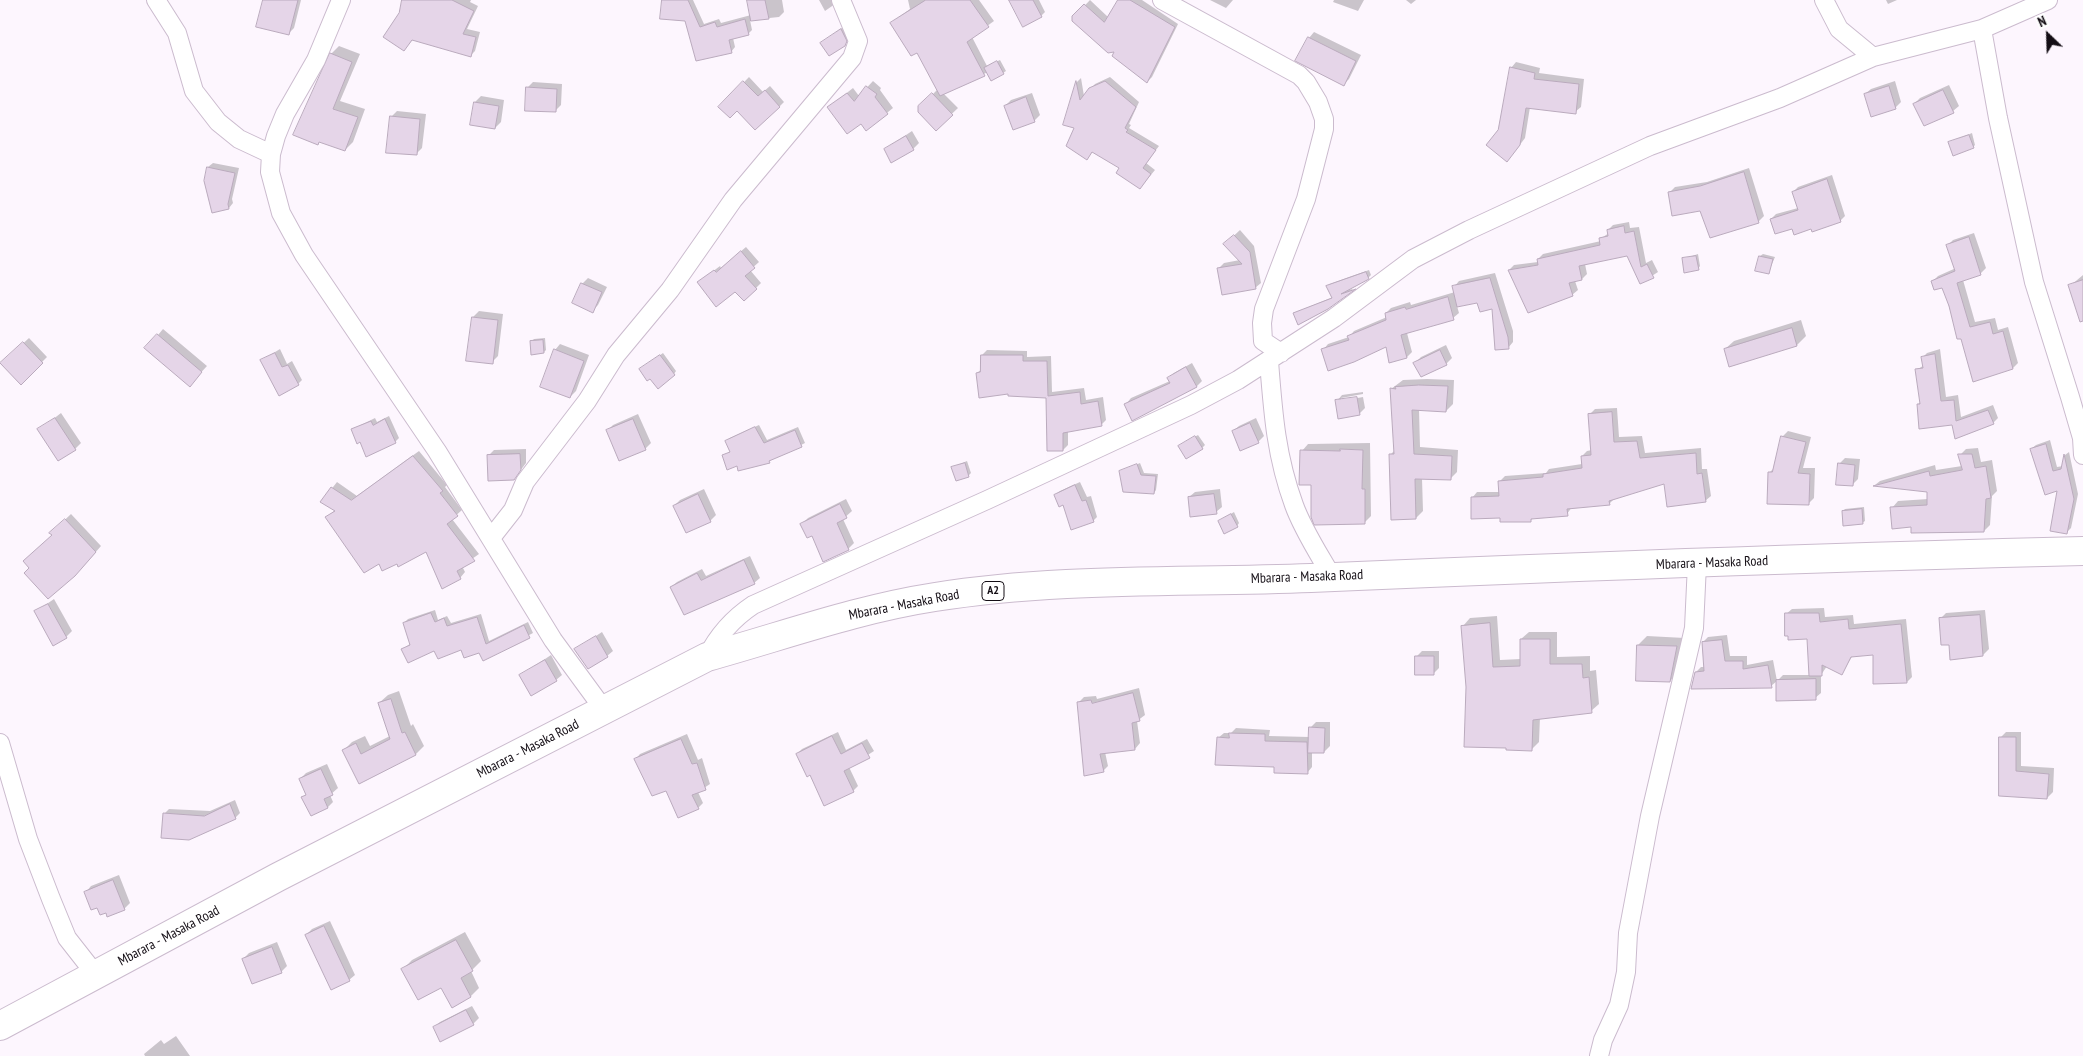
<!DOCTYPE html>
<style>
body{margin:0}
#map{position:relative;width:2083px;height:1056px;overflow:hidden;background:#fdf6fe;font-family:"PT Sans Narrow",sans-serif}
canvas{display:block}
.north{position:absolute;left:2023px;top:10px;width:50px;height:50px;-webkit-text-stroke:4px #fff;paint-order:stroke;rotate:336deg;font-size:14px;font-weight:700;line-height:20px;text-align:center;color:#140e15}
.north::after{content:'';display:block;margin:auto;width:18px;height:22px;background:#140e15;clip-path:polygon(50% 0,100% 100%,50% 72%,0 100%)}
</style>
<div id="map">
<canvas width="2083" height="1056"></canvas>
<div class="north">N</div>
</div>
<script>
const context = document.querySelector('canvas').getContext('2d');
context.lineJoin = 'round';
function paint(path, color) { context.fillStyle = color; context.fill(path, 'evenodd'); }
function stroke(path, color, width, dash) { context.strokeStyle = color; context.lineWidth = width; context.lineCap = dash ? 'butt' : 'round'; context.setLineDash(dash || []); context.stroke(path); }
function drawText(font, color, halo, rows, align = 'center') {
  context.font = font + ' "PT Sans Narrow",sans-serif'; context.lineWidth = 5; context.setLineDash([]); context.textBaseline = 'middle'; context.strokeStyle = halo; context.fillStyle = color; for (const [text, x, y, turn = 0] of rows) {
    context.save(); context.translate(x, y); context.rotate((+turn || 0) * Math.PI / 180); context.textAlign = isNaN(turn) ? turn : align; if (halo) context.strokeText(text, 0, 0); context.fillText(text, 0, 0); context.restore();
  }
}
const shadow = new Path2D(`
 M264,0H301L294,28L289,33Z
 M403,0H471L470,2L478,6L467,29L480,32L475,51L470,56L413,39L404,50L400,14Z
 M663,0H693L704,24L719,19L721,23L751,15L749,0H782L784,12L779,17L750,20L752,30L748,34L733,38L735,47L731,52L686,20Z
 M819,0H834L835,4L825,11Z
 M908,0H979L994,21L972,37L987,66L1000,60L1006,71L1003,73L988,72L943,93L958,108L936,129L920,107L938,89L917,51L891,23L910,9Z
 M1010,0H1039L1045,12L1041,16Z
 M1090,0L1108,17L1120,0H1142L1178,24L1152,77L1147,82L1117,50L1109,52L1072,19Z
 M1210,0H1233L1226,8Z
 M1334,0H1364L1358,11L1333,2Z
 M1406,0H1416L1411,4Z
 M1886,0H1897L1888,4Z
 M847,24L850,38L844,45L822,43Z
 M1314,32L1361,55L1349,79L1344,84L1309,38Z
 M339,46L360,54L340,101L365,109L353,142L345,150L320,141L331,54Z
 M1516,62L1540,68L1539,73L1584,79L1581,107L1575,112L1530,107L1525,138L1513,154L1499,131L1511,68Z
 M749,77L763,92L770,86L784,102L780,106L737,109L720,107Z
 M1110,77L1139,102L1129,124L1131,125L1129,128L1159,146L1146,163L1155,170L1140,188L1121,168L1093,151L1087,159L1076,127L1064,124L1077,82L1081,78L1084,96L1095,84Z
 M873,81L881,88L880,90L893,108L867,129L861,122L829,107L853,88L859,96Z
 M1895,81L1901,102L1895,108L1865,94L1871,89Z
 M533,82L562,84L561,105L555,111L527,88Z
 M1949,85L1959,106L1953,111L1914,104L1920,98Z
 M1032,93L1040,115L1034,121L1005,106L1011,100Z
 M481,96L504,100L501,122L495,128L471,124L475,102Z
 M397,111L426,114L422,148L416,154L391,117Z
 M912,131L919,143L913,149H885Z
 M1972,133L1975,145L1973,147L1950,142Z
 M213,163L239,168L232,199L233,203L229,208L208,167Z
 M1749,168L1764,216L1759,221L1711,236L1701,210L1670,192L1675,187L1707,182Z
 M1832,175L1845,216L1840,221L1793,228L1771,219L1776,214L1798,208L1793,192L1798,187Z
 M1629,222L1630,228L1639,227L1646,263L1652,260L1658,272L1641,283L1627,255L1585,264L1587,274L1582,279L1575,281L1578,290L1572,295L1509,270L1514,265L1538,262V259L1543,254L1601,241L1600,239L1609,233L1608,230L1613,225Z
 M1240,230L1254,246L1261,283L1255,288L1219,268L1224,263L1240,260L1225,244Z
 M1974,233L1986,268L1980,274L1963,280L1975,322L1995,318L1998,330L2008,327L2018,363L2013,368L1962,337L1958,338L1943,286L1932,282L1938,276L1956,268L1948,245L1953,240Z
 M746,247L759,262L750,270L761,283L744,300L735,290L704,278L720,266L721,268Z
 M1698,254L1700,266L1698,269L1683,259Z
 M1763,254L1775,257L1768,273L1760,256Z
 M1369,270L1371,275L1368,278L1347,290L1353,289L1327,308L1294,313L1333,297L1327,286L1330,284Z
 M1495,273L1513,331V342L1508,348L1493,307L1478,301L1457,306L1459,313L1453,318L1407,333L1412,352L1407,357L1387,346L1323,350L1328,344L1349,337L1354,331L1387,317L1386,313L1391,308L1410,302L1411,305L1455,292L1454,287L1459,281Z
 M2083,275V301L2070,286Z
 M588,278L607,287L598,305L592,311L582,284Z
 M479,311L503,314L498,356L492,362L473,317Z
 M1801,320L1806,336L1797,345L1725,349L1734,341Z
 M163,329L207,366L195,379L158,335Z
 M29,338L47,357L21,383L2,363Z
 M545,338L546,350L544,352L532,341L534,339Z
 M560,344L589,355L576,391L570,397L555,350Z
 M1446,345L1452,358L1446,364L1421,376L1415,363L1421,357Z
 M280,349L287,364L292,361L302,380L298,384L262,360Z
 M1940,349L1946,397L1958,395L1961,417L1993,405L1998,418L1993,423H1953L1918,404L1921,402L1917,370L1924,365L1922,358L1927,353Z
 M987,350L1027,351V357L1051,356L1052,392L1084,388L1086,400L1103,397L1106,420L1101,425L1068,431V445L1063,450L1048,396L1010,392L977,373L982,369V355Z
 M663,353L676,371L674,374L643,367Z
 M1192,363L1202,381L1197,386L1126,404L1131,398L1170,381L1169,378L1174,373Z
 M1427,379L1454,380L1453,404L1446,411L1419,409L1420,447L1458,450L1457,472L1450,479L1422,478L1423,511L1416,518L1390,455L1395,450L1391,389L1403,380Z
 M1363,392V394L1341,398V401L1363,397L1365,408L1359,414L1337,401L1342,395Z
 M1617,408L1619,437L1642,436L1645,453L1701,448L1702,469H1707L1711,496L1705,501L1665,482L1615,498L1609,504L1572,507L1567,514L1533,518L1531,520L1501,517L1472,498L1477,492H1500L1499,482L1505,476L1546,473L1549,469L1582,464V456L1587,451L1592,450L1589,415L1595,409Z
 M61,413L81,443L75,449L39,430Z
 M638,414L651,443L645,449L607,431L613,425Z
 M389,416L399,438L395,442L361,441L353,429L375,418L377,422Z
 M1256,418L1264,436L1258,442L1233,431L1239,426Z
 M759,425L767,440L798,427L805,443L769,461L738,464L723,456L731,451L727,441L730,438Z
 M1788,431L1811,437L1803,468H1815L1814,498L1808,504L1769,473L1775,467L1782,437Z
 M1198,435L1205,445L1202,448L1182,444Z
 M2050,440L2057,467L2063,466L2065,455L2069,452L2078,494L2071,528L2067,532L2059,489L2031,449L2036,445Z
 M1370,443L1371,516L1364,523L1302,451L1308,444Z
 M1978,448L1981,462L1992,460L1997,491L1992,496L1990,525L1984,531L1913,526L1892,508L1898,501L1928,499V491L1875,485L1880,481L1935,465L1936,470L1962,466L1960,455L1966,449Z
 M526,449V463L514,479L488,456L494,450Z
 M419,451L447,485L445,487L462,510L452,519L479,554L462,566L465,572L460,578L427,550L397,562L380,563L327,517L335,510L322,501L337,482L357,496Z
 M1845,458L1860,459L1858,479L1852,485L1839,464Z
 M967,461L971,473L968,476L953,467Z
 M1140,463L1144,473L1158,474L1156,490L1154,493L1120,472Z
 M1080,482L1087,497L1091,496L1097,517L1093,521L1064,504L1055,495L1060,491Z
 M704,489L716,515L710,521L674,506L680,500Z
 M1220,489L1222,507L1216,512L1189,497L1195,492Z
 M846,499L852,511L843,519L854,543L848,549L812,534L802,524L808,518Z
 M1864,507L1865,521L1862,523L1843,511L1845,509Z
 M1234,512L1239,523L1237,526L1219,521Z
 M71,514L101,546L81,569L51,533Z
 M750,556L760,578L754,583L671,587L677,582L702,569L706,576Z
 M54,599L72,631L66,637L35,612Z
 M1824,608L1825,617L1853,615L1854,624L1906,619L1912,677L1907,682L1874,653L1853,655L1842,673L1827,666L1821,675V693L1815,698L1777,681L1783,675H1811L1809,638L1786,614L1792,609Z
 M435,610L438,620L447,616L451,623L481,614L489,641L528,622L533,633L484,659L480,651L462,648L403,649L411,643L404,623L408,619Z
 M1985,610L1989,649L1983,655L1950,643L1940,619L1946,613Z
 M1497,616L1500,660L1521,659V639L1529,632H1557V657L1590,656V671L1596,670L1599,704L1591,711L1540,717L1539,742L1531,750L1467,687L1463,626L1470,618Z
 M602,632L613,651L607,656L576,649Z
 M1727,635L1730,656H1747V665L1773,660L1777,681L1771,686L1696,672L1701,667H1705L1703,642L1708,637Z
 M1647,636L1685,638L1679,672L1670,681L1638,645Z
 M1422,651H1439V668L1433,674L1416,657Z
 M551,655L562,675L556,680L521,675Z
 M1139,688L1145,715L1137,721L1140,743L1135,749L1105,752L1108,766L1103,771L1079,702L1084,697L1096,696L1097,699Z
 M399,691L411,726L413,724L424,746L416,754L360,782L344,750L352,742L365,736L370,746L390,736L379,703L388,695Z
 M1316,722H1330V746L1324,752H1312V767L1307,773L1275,766L1218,738L1224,733H1231L1236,728L1270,730L1269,736L1310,737V728Z
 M838,732L846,750L867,739L874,751L849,767L858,786L853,791L811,773L797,754L802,749Z
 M2006,732H2021V766L2054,768L2053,792L2047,798L2001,795L2000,738Z
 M687,734L698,760L702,758L710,784L698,792L703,803L698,808L666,789L635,760L640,754Z
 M327,764L338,788L330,795L333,802L328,807L303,798L307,794L300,779L306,773Z
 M235,800L240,813L235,818L163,837L164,814L169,809L210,811Z
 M119,875L130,903L124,909L106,912L98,906L86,892L91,886Z
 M330,921L355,975L349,980L306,935L312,929Z
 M465,932L481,961L471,971L479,988L471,996L403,969L412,960Z
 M277,942L287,966L281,972L243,959L249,953Z
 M472,1006L479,1018L473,1024L434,1028L440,1022Z
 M176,1036L190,1056H145L144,1054L161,1040L164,1044Z`);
const building = new Path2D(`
 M263,0H298L289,35L256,27Z
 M402,0H452L474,11L463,34L476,37L471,57L412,40L404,51L383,37L399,13Z
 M662,0H688L700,27L715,22L717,27L745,19L749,35L729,40L732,53L696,61L685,21L660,19Z
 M747,0H765L769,19L751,21Z
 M926,0H970L989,27L967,42L985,76L940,96L917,53L911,56L890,23Z
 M1009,0H1033L1042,17L1023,27Z
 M1118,0H1130L1175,27L1147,83L1112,56L1114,52L1108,53L1072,21V16L1084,4L1104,22Z
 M841,29L847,41L845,46L829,56L820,43Z
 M1308,37L1356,61L1344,86L1295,61Z
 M330,53L352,62L333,109L358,117L345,151L319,142L318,145L293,135Z
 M997,61L1004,74L991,81L984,68Z
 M1510,67L1535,73L1534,79L1579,84L1576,114L1526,108L1520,145L1507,162L1486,145L1498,130Z
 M743,81L758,96L765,90L780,107L755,130L737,111L730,118L718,107Z
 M1076,81L1080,100L1089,88L1105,81L1136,107L1125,128L1128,130L1126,132L1156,150L1143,168L1151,174L1140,189L1116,173L1119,168L1092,152L1087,160L1066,146L1074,128L1063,125Z
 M866,86L877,94L875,97L888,114L866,131L861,124L847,134L827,107L847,93L854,101Z
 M1889,86L1896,109L1871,117L1864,94Z
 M526,87L557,89L556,112L525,111Z
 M1943,90L1954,113L1924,126L1913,104Z
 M932,93L953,115L936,131L918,112V106Z
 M1026,97L1035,122L1013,130L1004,106Z
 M474,102L499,106L495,129L470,125Z
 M390,116L420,119L417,155L386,153Z
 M1969,135L1974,148L1953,156L1948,142Z
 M906,136L914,150L891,163L884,149Z
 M207,167L235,173L228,204L229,209L212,213L204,181Z
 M1744,172L1759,223L1710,238L1700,211L1672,216L1668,192L1700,186Z
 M1827,179L1841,222L1812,232L1811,229L1794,235L1792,229L1775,234L1770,219L1798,210L1792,192Z
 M1624,226L1625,233L1634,231L1641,267L1647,264L1654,278L1640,284L1627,256L1579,266L1582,280L1569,283L1573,296L1528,313L1508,270L1538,265L1537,259L1600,245L1599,238L1608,236L1607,230Z
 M1234,235L1250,252L1256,289L1222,295L1217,268L1242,264L1223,244Z
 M1969,237L1981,275L1957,283L1970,327L1990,322L1993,334L2003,331L2013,369L1973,382L1961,339H1957L1949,306L1942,288L1934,290L1931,281L1955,271L1946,245Z
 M741,251L755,268L745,276L757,289L744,301L735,292L716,307L697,282L714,270L716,272Z
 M1696,256L1699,270L1684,273L1682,258Z
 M1759,256L1773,259L1769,274L1755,271Z
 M1366,272L1369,279L1341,294L1356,289L1328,309L1298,325L1293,313L1332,298L1326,286Z
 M1490,278L1508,337L1509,349L1495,350L1492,309L1480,312L1477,303L1457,307L1452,286Z
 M2083,280V321L2080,322L2068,285Z
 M581,283L602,292L593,313L572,303Z
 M1448,297L1454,320L1401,335L1407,358L1389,363L1386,347L1354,362L1328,371L1321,349L1349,340L1347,336L1386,320L1385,313L1405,307L1406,309Z
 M472,317L498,320L493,364L466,361Z
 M1792,328L1797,346L1729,367L1724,349Z
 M157,334L202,372L190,387L144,348Z
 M543,340L544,353L531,355L530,341Z
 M23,342L43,363L21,385L0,363Z
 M554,349L584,361L570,398L540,387Z
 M1440,350L1447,365L1421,377L1413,363Z
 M275,353L282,367L288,365L299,385L279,396L260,360Z
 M1935,354L1941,401L1954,400L1956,421L1988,410L1994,424L1955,439L1952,425L1919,429L1917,404H1920L1915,369L1923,368L1921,357Z
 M660,355L675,375L658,389L650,379L647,381L639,369Z
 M981,355H1023V361H1047L1048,396L1080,392L1081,404L1098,401L1102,426L1063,433V451H1047L1046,398L1008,396V394L979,398L976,373L980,372Z
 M1186,367L1197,387L1132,421L1124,404L1170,383L1167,378Z
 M1419,385L1448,386L1446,412L1412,410L1414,454L1452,456L1451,480L1415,479L1416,519L1391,520L1389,454H1394L1390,388L1396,389L1395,387Z
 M1357,397L1360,415L1338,419L1335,400Z
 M1612,412L1614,442L1637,441L1640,458L1696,453L1697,474L1702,473L1706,502L1667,507L1664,484L1609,501L1610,505L1567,509L1568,516L1531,519V522H1500V518L1471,519V497L1499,496L1498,481L1543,477V474L1582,468L1581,456L1591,455L1588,414Z
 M55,418L76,450L58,461L37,429Z
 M385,419L396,443L366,457L360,442L357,444L351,429L371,421L373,425Z
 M633,419L646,450L619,461L606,430Z
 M1250,423L1259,443L1240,451L1232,431Z
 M755,427L764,443L795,430L802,447L769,461L770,463L738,471L737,466L727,470L722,455L730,452L725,441Z
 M1195,436L1203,449L1186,459L1178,446Z
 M1781,436L1806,442L1798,473L1810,474L1809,505L1767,504L1768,472H1772Z
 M2046,444L2053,471L2061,469L2064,454L2074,499L2067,534L2050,531L2057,491L2045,495L2030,449Z
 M1340,449L1363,450L1362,489H1365V524L1314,525L1311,517V485H1299L1300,450L1340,451Z
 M520,454L521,470L514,480L488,481L487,455Z
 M1958,454H1972L1975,468L1986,466L1991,498L1986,499L1984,532L1911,533V527L1892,529L1890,507L1927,505V492L1873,486L1929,471L1930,476L1962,470Z
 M413,456L443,491L440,493L458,516L447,524L475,561L457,571L461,579L442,589L426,552L398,567L397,564L382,571L379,564L364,573L325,517L335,511L320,502L331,487L351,500Z
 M965,463L969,477L956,481L951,467Z
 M1838,463L1855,465L1853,486L1836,485Z
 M1137,464L1141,475L1156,476L1154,494L1123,492L1119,471Z
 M1075,485L1082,501L1086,500L1094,522L1071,530L1063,505L1059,507L1054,495Z
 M698,494L711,522L686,533L673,506Z
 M1214,494L1217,514L1190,517L1188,497Z
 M840,504L847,518L837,523L849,550L823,562L812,536L807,538L800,524Z
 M1862,509L1863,524L1843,526L1842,511Z
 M1231,514L1238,527L1224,534L1218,521Z
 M65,519L96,552L75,576L48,599L24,573L29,568L23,561L52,535L49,533Z
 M744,560L755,584L684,615L670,587L697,573L701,580Z
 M48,604L67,638L53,646L34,611Z
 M431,613L435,622L444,618L447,626L477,617L486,644L524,625L530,638L483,661L479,653L464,658L461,650L438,659L434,651L408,663L401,649L410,645L403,623Z
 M1785,613H1819L1820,622L1848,619L1849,629L1901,624L1907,683L1873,684V655L1851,657L1842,675L1822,665V676H1809L1807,639L1788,640V636H1785Z
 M1980,615L1983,656L1950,660L1949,645H1941L1939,618Z
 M1490,623L1493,667L1520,666V639H1550V664H1582L1583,678L1589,677L1592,713L1533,720L1532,751L1506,750V748L1464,747L1466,687L1461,626Z
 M596,636L608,657L588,669L574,649Z
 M1722,640L1725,661H1743V669L1768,665L1772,688L1691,689L1695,672L1704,671L1702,642Z
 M1637,645L1677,646L1670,682L1636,681Z
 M1415,656H1434V675H1415Z
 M545,660L557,681L531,696L519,675Z
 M1816,679V700L1776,701V680Z
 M1133,693L1140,721L1132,723L1135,750L1100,754L1104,772L1084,776L1077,702L1091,700L1092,703Z
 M391,699L402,733L405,732L416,755L359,784L342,750L356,743L361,754L390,739L378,703Z
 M1309,727L1325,728L1324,753H1308Z
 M1229,733L1265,734V741L1307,742L1308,774L1274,773V767L1215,765L1217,737L1229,738Z
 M832,736L841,754L862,743L870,758L844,771L854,792L824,806L810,775L807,777L796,754Z
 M1999,737H2016V771L2049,774L2047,799L1999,796Z
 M681,739L692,764L697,763L706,790L692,795L699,809L678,818L666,791L652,796L634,759Z
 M321,769L333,795L324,799L328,808L311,816L301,797L306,795L299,779Z
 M230,804L236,819L189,840L161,838L163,813L204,816Z
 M113,880L125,910L107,917L106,913L100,915L97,908L91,910L84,892Z
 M324,926L350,981L331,990L305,935Z
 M456,940L473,971L461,978L471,997L452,1008L441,988L418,1000L401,969Z
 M272,947L282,973L252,984L242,959Z
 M466,1010L474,1025L440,1042L433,1027Z`);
const minor = new Path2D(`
 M156,0L177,33L194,91L218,122L239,139L271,154
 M341,0L316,60L285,114L276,136L271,154L270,172L281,213L304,255L437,451L553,640L605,711
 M1162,0L1299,75L1306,82L1318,102L1324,119V129L1306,199L1264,309L1262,323L1263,341L1281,353
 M1824,0L1839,29L1873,57
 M1982,29L1998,118L2034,282L2070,397L2082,438L2083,455
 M1269,361C1273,413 1276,456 1294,505C1303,530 1319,554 1332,577
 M491,538L513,510L525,482L587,401L616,355L670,290L733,200L852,58L858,41L841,0
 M707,657C718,635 732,619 753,605L987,500L1191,405L1238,380L1334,318L1413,259L1469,230L1650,146L1780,98L1873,57L1982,29L2048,0
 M0,743L28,839L51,899L67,938L96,975
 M1599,1056L1603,1040L1619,1005L1626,972L1628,933L1650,816L1694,628L1697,564`);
const trunk = new Path2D(`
 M0,1026L278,877L707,657C783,636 857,609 935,597C1059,577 1186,583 1311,578C1568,567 1826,557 2083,551`);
const shields = [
 [993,591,22]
];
const shieldNames = [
 ["A2",993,591]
];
const streetNames = [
 ["Mbarara - Masaka Road",1712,563,-2],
 ["Mbarara - Masaka Road",1307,577,-2],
 ["Mbarara - Masaka Road",904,605,-11],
 ["Mbarara - Masaka Road",528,749,-27],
 ["Mbarara - Masaka Road",169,936,-28]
];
paint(shadow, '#0003');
paint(building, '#e5d5e8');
stroke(building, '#baaabd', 1);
stroke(minor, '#cbbbce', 20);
stroke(trunk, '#cbbbce', 30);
stroke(minor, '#fff', 18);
stroke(trunk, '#fff', 28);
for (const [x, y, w] of shields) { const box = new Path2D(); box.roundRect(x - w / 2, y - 9.5, w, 19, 4); context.fillStyle = '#fff'; context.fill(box); stroke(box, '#140e15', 1); }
drawText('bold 12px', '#140e15', null, shieldNames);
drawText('14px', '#140e15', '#fff', streetNames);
</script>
